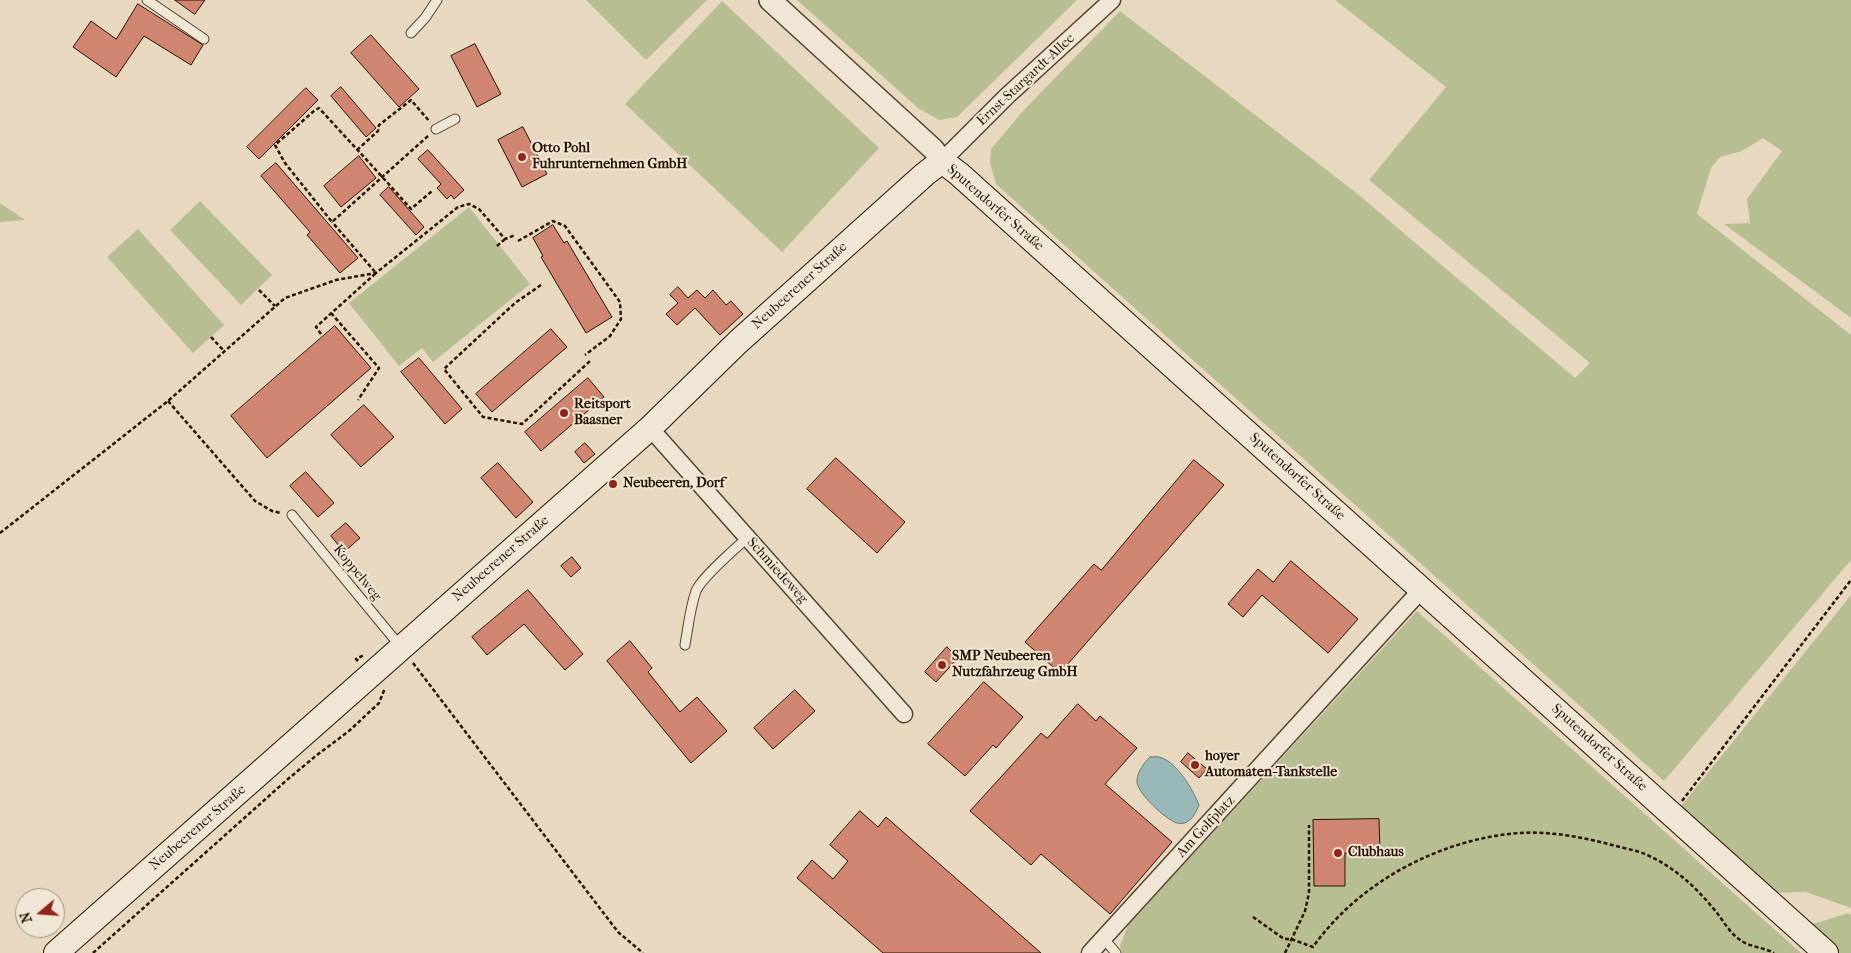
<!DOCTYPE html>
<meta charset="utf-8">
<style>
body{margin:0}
#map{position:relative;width:1851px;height:953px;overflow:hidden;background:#e8d8c0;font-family:"IM FELL French Canon",serif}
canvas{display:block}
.north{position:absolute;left:15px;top:888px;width:50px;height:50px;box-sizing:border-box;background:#f0e6d6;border:1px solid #a09180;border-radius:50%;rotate:252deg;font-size:14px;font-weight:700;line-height:20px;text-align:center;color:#271200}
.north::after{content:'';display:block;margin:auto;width:18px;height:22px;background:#8f2418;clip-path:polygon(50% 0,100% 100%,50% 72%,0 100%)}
</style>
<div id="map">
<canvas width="1851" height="953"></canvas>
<div class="north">N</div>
</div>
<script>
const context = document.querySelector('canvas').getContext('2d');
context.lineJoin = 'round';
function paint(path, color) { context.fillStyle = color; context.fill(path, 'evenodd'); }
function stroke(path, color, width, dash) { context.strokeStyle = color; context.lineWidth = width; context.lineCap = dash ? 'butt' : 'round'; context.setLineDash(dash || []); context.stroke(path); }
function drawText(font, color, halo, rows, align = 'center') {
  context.font = font + ' "IM FELL French Canon",serif'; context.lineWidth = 4; context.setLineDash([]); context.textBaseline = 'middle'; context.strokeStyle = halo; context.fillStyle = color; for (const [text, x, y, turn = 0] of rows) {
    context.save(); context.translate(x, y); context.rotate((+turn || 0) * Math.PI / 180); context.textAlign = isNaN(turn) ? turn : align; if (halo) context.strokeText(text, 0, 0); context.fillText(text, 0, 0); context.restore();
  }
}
const green = new Path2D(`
 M586,0H707L646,60Z
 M797,0H1077L957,117L939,120L918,108Z
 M1335,0H1851V318L1724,224L1750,223L1747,199L1782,151L1763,138L1742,151L1720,157L1711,168L1697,214L1851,335V560L1664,781L996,184L990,163L991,149L1024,110L1120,11L1354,191L1575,378L1590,363L1369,180L1446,87Z
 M722,1L879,148L782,252L625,104Z
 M200,201L272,275L241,305L170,230Z
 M0,203L25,220L0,222Z
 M469,207L530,284L433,362L422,348L399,366L349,303Z
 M138,229L224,325L193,353L107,257Z
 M1851,595V908L1806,892L1769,893L1678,810Z
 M1417,611L1801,953H1122L1120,946L1128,925Z
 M1848,913L1851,915V953H1834L1804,927Z`);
const water = new Path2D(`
 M1150,757C1154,757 1158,756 1162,758C1178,764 1193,790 1199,805C1195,815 1189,826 1177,823C1166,820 1136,792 1137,781C1137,772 1144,763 1150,757Z`);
const building = new Path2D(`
 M175,0H205L195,14Z
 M138,4L203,45L191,65L144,36L116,77L73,47L91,21L116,39Z
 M371,35L419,89L399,107L351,53Z
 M475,44L501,94L477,107L451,56Z
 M341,87L376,128L366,137L331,96Z
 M306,88L318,100L259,159L247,147Z
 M523,127L547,174L522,187L498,140Z
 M428,150L464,190L454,199L451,195L447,199L437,188L441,184L418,159Z
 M359,156L376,178L341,207L324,186Z
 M276,163L358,258L340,273L307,235L310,232L261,176Z
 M389,187L424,227L416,235L380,195Z
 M553,225L564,243L567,241L612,317L586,333L541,257L543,256L533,238Z
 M678,287L688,298L697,290L705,298L713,290L726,305L731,301L743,314L720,335L695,308L677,325L666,314L678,303L670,295Z
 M335,326L371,368L267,458L231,416Z
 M551,329L567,347L492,412L476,394Z
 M419,358L462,409L445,424L401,372Z
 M588,378L604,397L541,451L525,432Z
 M364,405L394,437L361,467L331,435Z
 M585,443L595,454L584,463L575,452Z
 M836,458L905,522L877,553L807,489Z
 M1194,460L1224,485L1060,673L1025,642L1094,564L1101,570Z
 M498,463L533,502L516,518L481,478Z
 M306,472L334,503L318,517L290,486Z
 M346,523L360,538L344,552L331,536Z
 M572,557L581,568L571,577L561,566Z
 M1291,561L1358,619L1328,653L1262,595L1243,617L1228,604L1258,569L1273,582Z
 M528,590L583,654L565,670L524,624L487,655L472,637Z
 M630,641L652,668L648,672L680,712L697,697L727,731L691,763L607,661Z
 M947,647L958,658L936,682L925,672Z
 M984,682L1023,717L996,748L993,745L965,776L928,744Z
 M795,690L815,711L773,749L754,728Z
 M1078,704L1096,721L1100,716L1137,748L1105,784L1172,842L1110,914L1041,854L1031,865L970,811L1041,733L1047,738Z
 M1188,753L1207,769L1199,778L1181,762Z
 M860,811L878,827L886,817L1041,953H883L797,878L812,860L833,879L848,861L830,845Z
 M1379,819L1380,853H1345V886H1314L1313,820Z`);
const path = new Path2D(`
 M428,136L332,222L285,163L275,145L314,111L319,108C350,142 381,175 411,209L432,191
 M357,150L378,131L379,125L411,100L430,122
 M518,241L553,221L565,226L620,302L621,319L610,336L585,355
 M497,246L505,239
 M541,285L515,303L444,369L483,417L522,424L590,361
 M259,290L275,306
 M331,313L379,368L358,400
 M321,334L316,327L376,273L332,222
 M211,337L224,351
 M168,401L255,501L272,511L281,513
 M0,533L168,401L285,298L336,280L376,273L458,207L469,204L479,209L505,239L515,235
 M358,661L356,659L364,655
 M413,663L618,932L643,953
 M1682,801L1851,580
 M1253,917L1284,939H1291L1313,947C1359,882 1440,839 1519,833C1550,831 1582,837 1612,845C1623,848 1635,850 1645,854C1675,867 1697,888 1717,913C1724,922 1730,933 1739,939C1748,947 1763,947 1774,953
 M93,953L288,779L317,755L349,731L379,703L385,688
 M1285,953L1305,911L1309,893V825`);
const service = new Path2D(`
 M147,0L204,39
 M411,33L425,18L437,0
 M436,129L455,119
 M292,515L400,646
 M685,645C688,628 690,608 696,591C702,577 735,549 747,538
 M1104,939L1116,953`);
const minor = new Path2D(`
 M942,161L1007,96L1112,0
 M650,428L904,714
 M1090,953L1422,589`);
const tertiary = new Path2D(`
 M770,0L933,149L942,161`);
const secondary = new Path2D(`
 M56,953L650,428L738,342L925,174L942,161L959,174L1826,953`);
const markers = [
 [522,157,5,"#8f2418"],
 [564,413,5,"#8f2418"],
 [613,484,5,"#8f2418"],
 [942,665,5,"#8f2418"],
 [1195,765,5,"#8f2418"],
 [1338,853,5,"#8f2418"]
];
const streetNames = [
 ["Ernst-Stargardt-Allee",1026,80,-43],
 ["Sputendorfer Straße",995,208,41],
 ["Neubeerener Straße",800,286,-42],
 ["Sputendorfer Straße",1297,477,42],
 ["Neubeerener Straße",501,559,-41],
 ["Schmiedeweg",777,571,48],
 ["Koppelweg",357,573,51],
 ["Sputendorfer Straße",1599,748,42],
 ["Am Golfplatz",1206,827,-47],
 ["Neubeerener Straße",198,828,-41]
];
const poiNames = [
 ["Otto Pohl",532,149],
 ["Fuhrunternehmen GmbH",532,165],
 ["Reitsport",574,405],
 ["Baasner",574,421],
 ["Neubeeren, Dorf",623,484],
 ["SMP Neubeeren",952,657],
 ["Nutzfahrzeug GmbH",952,673],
 ["hoyer",1205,757],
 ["Automaten-Tankstelle",1205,773],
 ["Clubhaus",1348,853]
];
paint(green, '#b7be91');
paint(water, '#98b9b8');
stroke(water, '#6b766e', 1);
paint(building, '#cf8570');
stroke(building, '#271200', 1);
stroke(service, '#574430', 11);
stroke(minor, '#574430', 19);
stroke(tertiary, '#574430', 24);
stroke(secondary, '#271200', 26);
stroke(path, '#271200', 2.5, [4, 2.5]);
stroke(service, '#f0e6d6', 9);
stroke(minor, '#f0e6d6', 16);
stroke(tertiary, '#f0e6d6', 21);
stroke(secondary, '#f0e6d6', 24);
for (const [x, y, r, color] of markers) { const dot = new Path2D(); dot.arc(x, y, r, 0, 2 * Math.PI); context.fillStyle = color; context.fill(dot); stroke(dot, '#f0e6d6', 2); }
drawText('14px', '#271200', '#f0e6d6', streetNames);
drawText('bold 14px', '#271200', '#f0e6d6', poiNames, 'left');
</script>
